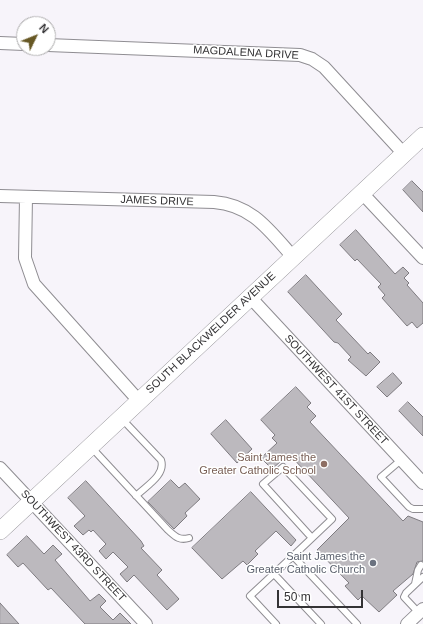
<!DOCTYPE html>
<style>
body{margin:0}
#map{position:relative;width:423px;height:624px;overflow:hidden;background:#f7f4fa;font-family:Arial,sans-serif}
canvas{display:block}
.north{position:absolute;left:16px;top:16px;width:40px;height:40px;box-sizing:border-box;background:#fff;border:1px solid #aeadae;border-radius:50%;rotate:47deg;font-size:11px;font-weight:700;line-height:16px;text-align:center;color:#343335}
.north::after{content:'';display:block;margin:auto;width:14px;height:18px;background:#675825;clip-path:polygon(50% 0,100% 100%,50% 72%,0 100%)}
.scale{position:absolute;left:277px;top:590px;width:86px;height:18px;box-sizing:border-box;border:2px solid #343335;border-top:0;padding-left:5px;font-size:12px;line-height:14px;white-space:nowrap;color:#343335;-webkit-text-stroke:3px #fff;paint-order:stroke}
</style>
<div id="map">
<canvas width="423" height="624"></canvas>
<div class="north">N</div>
<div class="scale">50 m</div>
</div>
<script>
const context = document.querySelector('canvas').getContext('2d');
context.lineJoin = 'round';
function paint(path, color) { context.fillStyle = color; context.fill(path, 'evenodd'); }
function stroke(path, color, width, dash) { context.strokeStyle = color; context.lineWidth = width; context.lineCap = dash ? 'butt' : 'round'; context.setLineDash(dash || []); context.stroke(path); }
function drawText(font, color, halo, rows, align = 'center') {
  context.font = font + ' Arial,sans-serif'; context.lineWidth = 3; context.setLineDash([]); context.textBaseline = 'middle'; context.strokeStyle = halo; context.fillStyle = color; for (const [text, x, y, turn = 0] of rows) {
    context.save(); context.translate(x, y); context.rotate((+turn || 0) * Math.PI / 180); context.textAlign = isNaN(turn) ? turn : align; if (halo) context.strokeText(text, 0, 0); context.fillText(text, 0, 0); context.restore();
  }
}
const building = new Path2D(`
 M412,181L423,192V212L403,190Z
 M356,230L395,274L403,267L409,273L404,278L409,283L407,285L423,303V323L417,328L412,322L407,326L382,298L385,295L378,287L381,284L357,259L355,261L340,245Z
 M306,275L342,314L336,320L368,354L370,352L380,362L366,376L348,360L351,357L338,343L334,342L288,292Z
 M393,373L402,383L387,397L377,387Z
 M296,387L311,403L307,407L316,416L310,422L403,521L408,516L423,522V561L417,562L413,574L393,591L397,595L379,612L362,596L358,600L345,586L349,583L317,550L349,518L289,454L272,469L261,458L277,443L272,438L275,435L261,420Z
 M408,402L423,417V436L399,411Z
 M226,420L252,449L237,463L211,434Z
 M171,480L179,488L185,483L200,499L185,513L187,516L174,529L148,502Z
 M86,481L141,541L144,546L141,548L162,570L157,575L179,599L167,610L134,575L127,582L120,574L128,567L113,552L106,559L99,551L106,544L93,530L91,532L89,530L83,535L74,526L85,516L68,498Z
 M251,492L296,540L291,546L276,531L255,551L258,554L247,565L243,561L222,579L192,548Z
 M27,536L44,554L53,545L62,554L55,560L90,601L99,594L106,601L100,607L113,620L120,613L131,624H85L51,588L48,590L23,563L18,567L7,555Z
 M0,603L19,624H0Z`);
const lane = new Path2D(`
 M122,419L161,460C166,475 146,486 136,496
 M92,448L168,530C175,536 179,541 189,538
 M401,460L381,477L409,507L413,509H423
 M293,556L332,519L283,467L263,484L312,538
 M274,574L321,624
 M415,584L418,570L421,565
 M419,613L404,597L406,593L423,577
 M276,624L250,596L293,556L357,624`);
const street = new Path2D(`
 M0,43L24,44
 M48,45L300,55L312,59L324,67L404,154
 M362,193L423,258
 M0,196L214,202C252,205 269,230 293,257
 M26,197L25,258L34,284L139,401
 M250,297L423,483
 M0,468L146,624
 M407,624L423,609`);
const secondary = new Path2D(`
 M0,531L423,136`);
const markers = [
 [324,464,4,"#8d6e63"],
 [373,563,4,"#6b7280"]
];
const streetNames = [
 ["MAGDALENA DRIVE",246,53,3],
 ["JAMES DRIVE",157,201,2],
 ["SOUTH BLACKWELDER AVENUE",211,333,-43],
 ["SOUTHWEST 41ST STREET",336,390,47],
 ["SOUTHWEST 43RD STREET",73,546,47]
];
const educationNames = [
 ["Saint James the",316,458],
 ["Greater Catholic School",316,471]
];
const worshipNames = [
 ["Saint James the",365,557],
 ["Greater Catholic Church",365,570]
];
paint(building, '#bcb9be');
stroke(building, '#7e7b80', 1);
stroke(lane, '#8f8d92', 8);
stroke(street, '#8f8d92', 14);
stroke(secondary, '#8f8d92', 18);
stroke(lane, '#fff', 6);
stroke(street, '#fff', 12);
stroke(secondary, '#fff', 17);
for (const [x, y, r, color] of markers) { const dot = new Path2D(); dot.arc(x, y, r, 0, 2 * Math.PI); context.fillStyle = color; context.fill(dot); stroke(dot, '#fff', 1.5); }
drawText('11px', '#343335', '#fff', streetNames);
drawText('11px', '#785e54', '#fff', educationNames, 'right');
drawText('11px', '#5b616d', '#fff', worshipNames, 'right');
</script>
